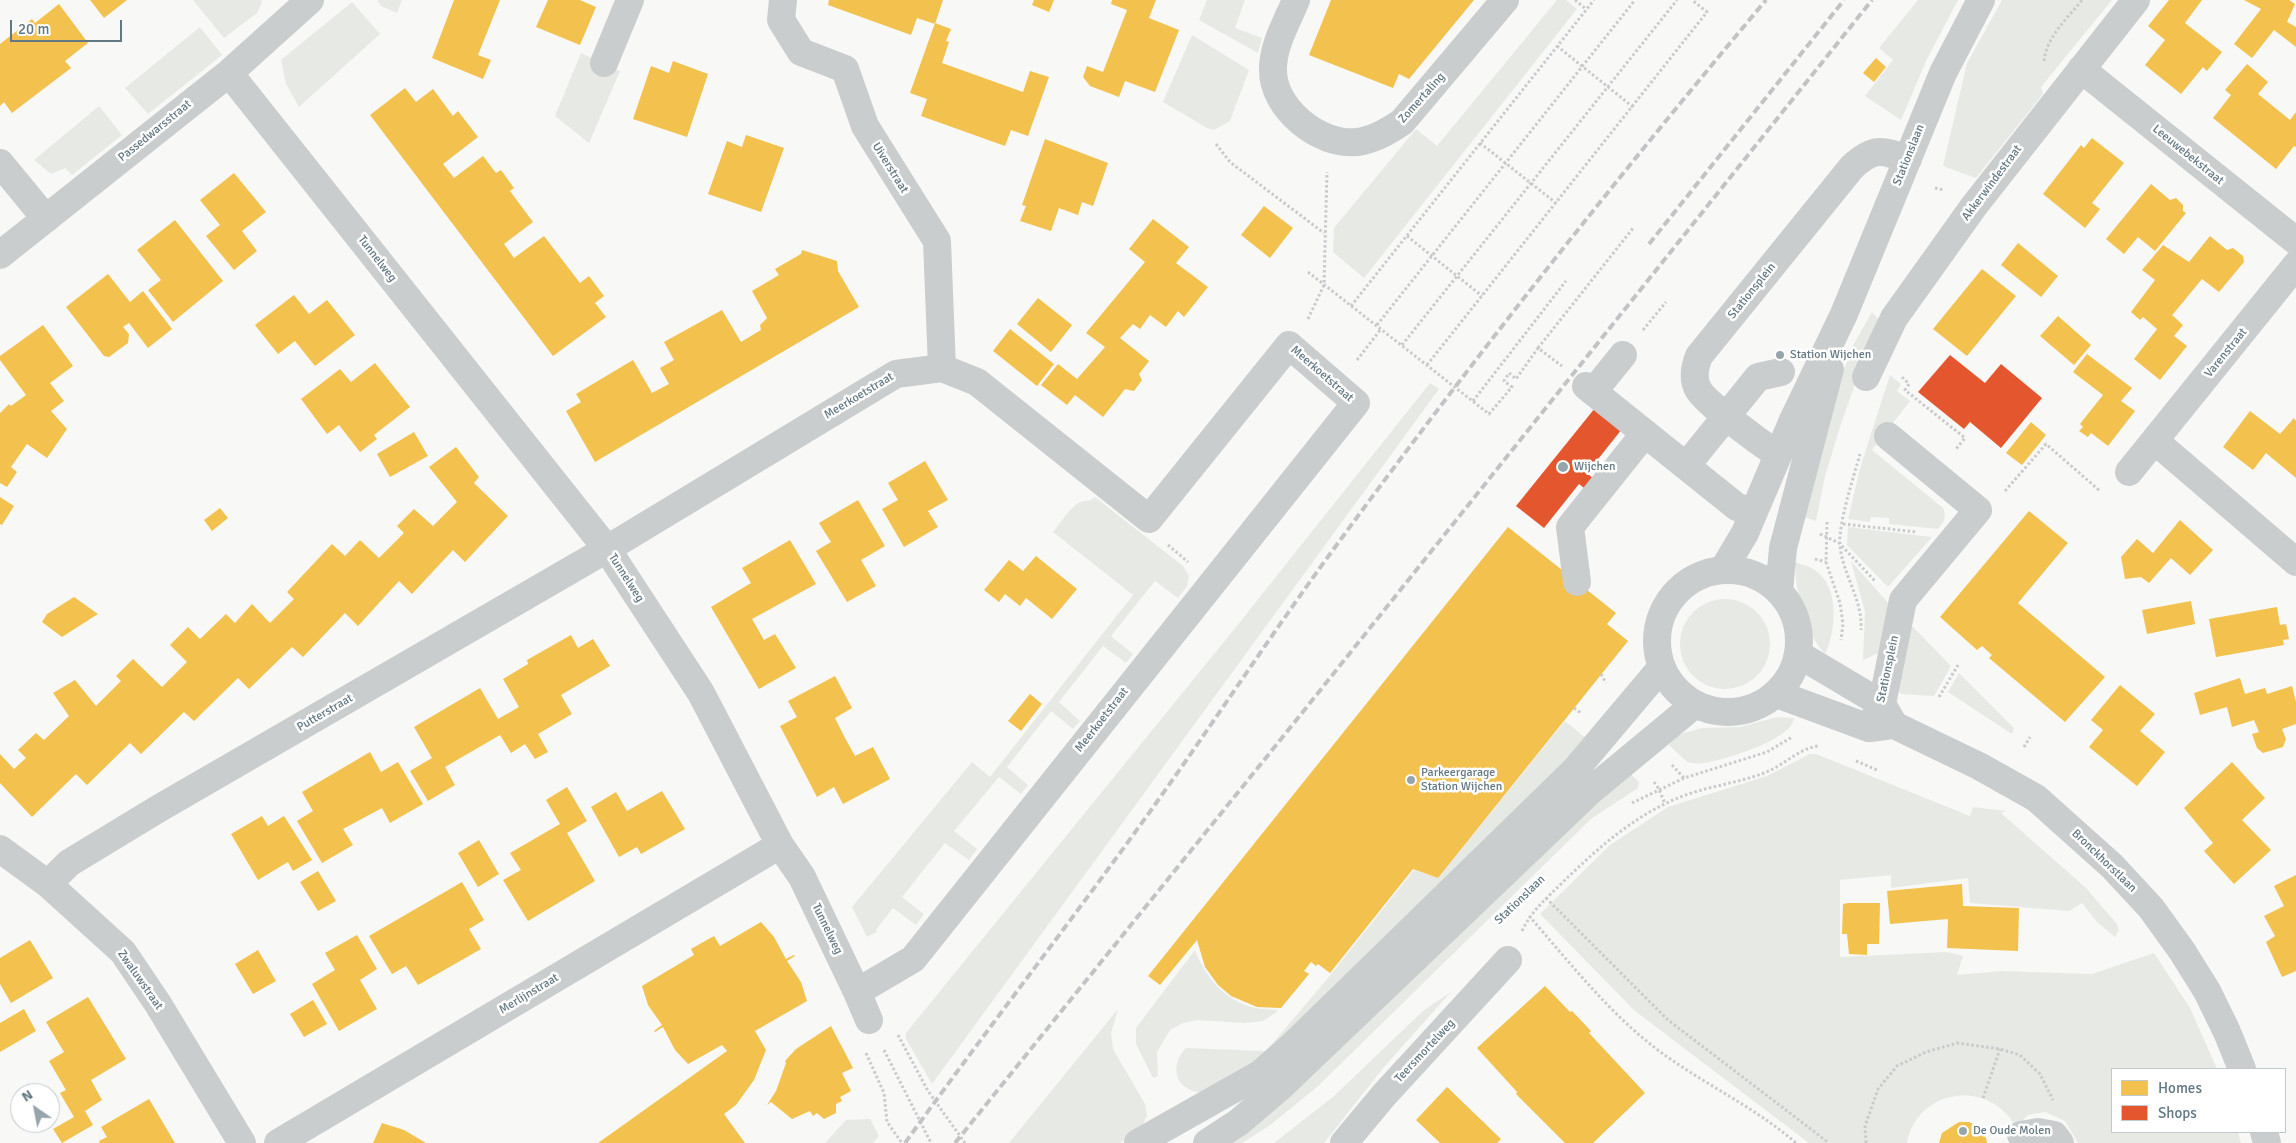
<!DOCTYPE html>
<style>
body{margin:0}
#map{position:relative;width:2296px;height:1143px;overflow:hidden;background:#f8f8f7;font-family:Signika,sans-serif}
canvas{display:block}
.legend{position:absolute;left:2111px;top:1068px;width:175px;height:65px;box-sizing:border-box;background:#fff;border:1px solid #c0c9cd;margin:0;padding:6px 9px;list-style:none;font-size:15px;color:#627883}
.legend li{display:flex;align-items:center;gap:10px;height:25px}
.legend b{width:25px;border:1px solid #c0c9cd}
.north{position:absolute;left:10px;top:1083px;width:50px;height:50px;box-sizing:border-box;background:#fff;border:1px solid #c0c9cd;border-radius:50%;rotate:327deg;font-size:14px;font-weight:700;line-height:20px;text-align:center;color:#627883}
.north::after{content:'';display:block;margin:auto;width:18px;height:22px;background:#96a5ac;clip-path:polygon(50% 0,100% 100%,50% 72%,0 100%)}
.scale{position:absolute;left:10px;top:20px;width:112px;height:22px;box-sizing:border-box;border:2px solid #627883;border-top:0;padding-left:6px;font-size:15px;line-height:18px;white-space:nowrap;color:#627883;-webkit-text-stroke:4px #fff;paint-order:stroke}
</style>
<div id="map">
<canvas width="2296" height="1143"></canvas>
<ul class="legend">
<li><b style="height:14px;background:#f2c14e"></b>Homes</li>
<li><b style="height:14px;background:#e4572e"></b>Shops</li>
</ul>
<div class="north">N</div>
<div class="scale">20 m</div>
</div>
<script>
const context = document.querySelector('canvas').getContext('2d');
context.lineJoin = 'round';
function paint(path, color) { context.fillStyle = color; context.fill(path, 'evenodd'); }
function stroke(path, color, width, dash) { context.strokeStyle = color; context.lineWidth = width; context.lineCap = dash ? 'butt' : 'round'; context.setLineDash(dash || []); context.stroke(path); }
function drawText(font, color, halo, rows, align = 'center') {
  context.font = font + ' Signika,sans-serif'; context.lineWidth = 5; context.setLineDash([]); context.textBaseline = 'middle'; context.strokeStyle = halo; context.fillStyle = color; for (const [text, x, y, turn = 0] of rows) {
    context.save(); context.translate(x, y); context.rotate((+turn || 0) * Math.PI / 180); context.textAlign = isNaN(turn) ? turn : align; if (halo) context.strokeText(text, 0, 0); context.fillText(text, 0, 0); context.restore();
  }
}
const green = new Path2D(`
 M193,0H261L262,2L257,13L224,38Z
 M377,0H402L397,13L381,6Z
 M1207,0H1245L1235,28L1262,38L1258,53L1199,20Z
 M1557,0H1566L1577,9L1364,278L1333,252L1334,228L1416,129L1437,146Z
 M1918,0H1958L1927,59L1901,120L1865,96L1893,60L1879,48Z
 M2002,0H2112L2041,87L2043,94L1976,178L1943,166L1967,63Z
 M352,2L380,34L299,107L286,84L281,60Z
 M200,27L222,55L148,114L125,88Z
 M1192,35L1249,70L1230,121L1214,130L1207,128L1163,102Z
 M581,53L620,71L589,143L555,116Z
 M99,106L122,135L72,175L65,168L51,174L34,160Z
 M1872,312L1878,319L1842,421L1825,476L1816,521L1802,516L1835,397L1851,349Z
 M1890,375L1901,384L1897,391L1910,401L1872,450L1943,508C1947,516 1944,522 1938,529L1889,524V518L1871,517L1870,522L1848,519L1861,465Z
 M1430,383L1439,389L932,1084L906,1039V1033L1236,627Z
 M1095,497L1183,566L1189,576L1187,586L1178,598L1155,581L1111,636L1133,654L1126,663L1103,646L1059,702L1080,721L1073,729L1051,711L1007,767L1028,785L1021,794L999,777L954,831L977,849L969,860L945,843L902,897L924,914L916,925L893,908L876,930L877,932L867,937L852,907L972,762L990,777L1133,595L1053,532C1062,522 1074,498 1089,501Z
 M1848,527L1932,537L1888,587L1847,545Z
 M1851,561L1890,605L1881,652L1863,660L1865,612Z
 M1795,562C1801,565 1811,566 1816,571C1840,589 1836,631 1825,654C1805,632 1795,592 1795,562Z
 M1680 644a45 45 0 1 1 90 0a45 45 0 1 1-90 0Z
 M1911,625L1951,666L1934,696L1901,694L1897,688Z
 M1959,673L2014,728L2012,734L1948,692Z
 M1777,717L1794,718C1793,740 1721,761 1703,763C1698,764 1692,763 1687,762L1669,745V741L1684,733L1702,728L1740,727Z
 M1565,721L1587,739L1570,759L1266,1056L1203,1093C1176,1091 1168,1067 1186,1048L1266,1051L1328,978L1414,870L1438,878Z
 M1810,754H1816L1970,816L1973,807L2006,811L2001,813L2086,888L2117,924L2119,930L2115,937L2097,922L2082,903L2069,911L1970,903L1968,878L1891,888V875L1840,880V957L1947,952L1963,956L1957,975L2001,971L2092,974L2154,953L2190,1008L2217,1069H2112V1132H2238L2241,1143H2078L2065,1121L2045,1112L2028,1115L2016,1127C1989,1078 1917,1088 1907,1143H1809L1635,1011L1540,914L1610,845L1668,807L1767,776Z
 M1628,771L1639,782L1638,788L1591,819L1317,1087L1269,1126L1242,1143H1223Z
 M1195,950C1205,977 1226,1002 1256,1008C1263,1010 1272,1008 1278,1011L1263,1021L1244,1023L1198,1020L1183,1023L1170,1030L1157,1052L1158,1076L1153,1078L1136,1044V1028Z
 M1451,992L1384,1067L1324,1143H1274L1334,1096L1424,1010Z
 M1118,1009L1111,1033L1113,1049L1145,1104L1147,1116L1141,1128L1120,1143H1009Z
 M870,1119L879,1136L873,1143H825L846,1120Z`);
const homes = new Path2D(`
 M90,0H127L104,18Z
 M454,0H500L478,55L491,60L483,79L432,58Z
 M548,0H580L596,7L580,45L536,27Z
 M829,0H943L935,24L917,18L911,35L828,5Z
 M1034,0H1054L1049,12L1032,5Z
 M1112,0H1156L1149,18L1179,30L1155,92L1125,81L1119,97L1090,86L1083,77L1087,66L1103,72L1127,10L1111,4Z
 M1331,0H1474L1409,79L1399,74L1393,88L1309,55Z
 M2169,0H2202L2185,23L2222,52L2207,71L2203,67L2181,94L2145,65L2165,40L2148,26Z
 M2244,0H2289L2295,4L2287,22L2296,27V47L2274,30L2252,58L2234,44L2261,9Z
 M59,4L88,43L65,61L71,68L12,113L4,102L0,106V44L32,19L35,23Z
 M935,23L951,29L946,41L949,42L942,63L1023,92L1030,71L1049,77L1028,136L1011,130L1005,146L921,116L927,99L910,93Z
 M1876,58L1886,67L1874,82L1863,73Z
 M673,61L708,74L687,137L633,119L651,66L669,73Z
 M2247,64L2268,82L2258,94L2290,120L2296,112V147L2294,146L2276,169L2213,118L2231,95L2225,90Z
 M405,88L416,102L433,89L453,116L458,111L478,137L443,164L454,178L483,156L496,173L501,170L514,188L510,191L533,222L504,244L514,258L544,236L580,283L589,276L604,296L595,303L606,317L553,356L370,115Z
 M746,135L784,148L761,212L708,194L727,141L742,147Z
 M2092,138L2124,163L2092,203L2100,209L2085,228L2043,194L2081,145L2084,148Z
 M1045,139L1108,163L1093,206L1082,202L1078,215L1059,208L1051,231L1020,221L1026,206L1022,205Z
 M234,173L266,212L242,231L257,251L234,270L206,236L220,225L200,200Z
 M2151,184L2170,200L2176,198L2183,205V211L2186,213L2155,251L2138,237L2124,254L2106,239Z
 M1264,206L1293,228L1270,258L1241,235Z
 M1153,219L1189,247L1176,263L1208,287L1184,317L1178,311L1166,327L1150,315L1140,329L1133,324L1120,338L1149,361L1139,374L1142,380L1134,391L1125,389L1103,417L1075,395L1067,405L1041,385L1058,364L1077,379L1105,347L1086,333L1145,262L1129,249Z
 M175,220L223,281L173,322L148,290L161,280L137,250Z
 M2210,236L2227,250L2233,248L2243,256L2244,262L2219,292L2202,279L2174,313L2172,315L2183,325L2174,336L2187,346L2160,380L2134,359L2157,329L2143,317L2140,320L2131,312L2155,280L2142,270L2163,245L2189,262Z
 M2018,243L2058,276L2041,297L2001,265Z
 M802,250L837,261L838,271L859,307L595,462L566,411L581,402L576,394L633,360L652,393L669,384L660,368L674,360L664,342L722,310L741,342L761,330L760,325L767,318L752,291L779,275L775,269L801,254Z
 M1982,269L2016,296L1967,356L1933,329Z
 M108,274L130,302L143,291L172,329L148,348L129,323L123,327L129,334L128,343L109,357L104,356L66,307Z
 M294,295L309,314L327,300L355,335L315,366L295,341L278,354L255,325Z
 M1038,298L1072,325L1051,352L1017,324Z
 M2058,316L2091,345L2074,365L2040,336Z
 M43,325L73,366L50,383L64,401L51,411L67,429L47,458L27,444L11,467L17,472L7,487L0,483V413L9,404L11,406L26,395L0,360V356Z
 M1010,329L1054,364L1037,386L993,351Z
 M2087,354L2132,388L2121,401L2135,411L2108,446L2091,433L2088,437L2079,431L2083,427L2080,424L2103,395L2073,372Z
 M375,363L410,407L374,435L377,439L360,452L339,425L327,434L301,399L340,369L351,382Z
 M2250,411L2280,434L2294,418L2296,421V478L2266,453L2253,470L2223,447Z
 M2031,422L2046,435L2022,465L2006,453Z
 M414,432L428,456L390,477L377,454Z
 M456,447L479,477L474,483L508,516L465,562L453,550L412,594L399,581L358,626L345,613L303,657L292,647L249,689L238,678L194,721L184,712L141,754L130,743L87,785L76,774L32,817L0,783V754L14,769L26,758L18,750L36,733L44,740L69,716L53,693L75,680L96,706L121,681L116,676L133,659L162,687L187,662L170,645L188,627L200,639L226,614L235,623L252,604L270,623L294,599L287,592L332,544L345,556L360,540L379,558L404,533L397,526L414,509L433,526L457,502L429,467Z
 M925,461L948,500L928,511L938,527L904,547L882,509L898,500L888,483Z
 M0,497L14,506L2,525L0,524Z
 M858,500L885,546L861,560L876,586L847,602L816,551L831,542L819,523Z
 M220,508L228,518L212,531L204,520Z
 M2029,511L2068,543L2018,603L2105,677L2065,722L1989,658L1992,655L1982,646L1977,650L1940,617Z
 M2180,520L2213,550L2190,575L2171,558L2149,583L2141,577L2125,579L2121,557L2137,539L2153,553Z
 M1508,527L1616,613L1607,624L1628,641L1438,878L1413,869L1330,973L1318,964L1316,966L1311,962L1304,971L1309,974L1281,1008L1257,1007L1231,996L1218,985L1205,967L1197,940L1160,985L1148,976Z
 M790,540L816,584L752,619L764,640L775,634L796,668L759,689L711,607L751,583L742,568Z
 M1036,556L1077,589L1052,619L1026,598L1020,606L1005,594L999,602L984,590L1009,560L1023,571Z
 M74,597L98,614L62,637L42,622L47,614Z
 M2191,601L2195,624L2147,634L2142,610Z
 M2277,607L2280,625L2286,624L2289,639L2283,640L2284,645L2216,657L2209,619Z
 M571,635L578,648L593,639L610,666L561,695L572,714L538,734L548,752L535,759L525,744L511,753L500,735L445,767L455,785L428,801L410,771L432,758L414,727L480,688L498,719L519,707L503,679L528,664L527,660Z
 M835,676L852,708L835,718L844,736L855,756L873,747L890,779L843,804L834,787L817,797L780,726L797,717L788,701Z
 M2240,678L2245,694L2265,688L2267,694L2292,686L2296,702V724L2282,729L2286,739L2283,747L2263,753L2257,748L2252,734L2259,732L2254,720L2232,727L2227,707L2200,715L2194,693Z
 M2120,685L2155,714L2140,731L2165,752L2137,786L2089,747L2103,730L2091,720Z
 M1030,694L1042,704L1021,731L1008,721Z
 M370,752L381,772L398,762L423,804L390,823L382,808L343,829L353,845L322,863L297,821L313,811L302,792Z
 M2232,762L2265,798L2242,820L2271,850L2234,884L2204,851L2213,843L2184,808Z
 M567,787L587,821L567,833L595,881L528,921L503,880L521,870L510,853L560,824L546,800Z
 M662,791L685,829L641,854L637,847L619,857L591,807L616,792L627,811Z
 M262,816L268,826L284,816L312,860L293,871L288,862L258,880L231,834Z
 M479,840L499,874L478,887L458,853Z
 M318,871L336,901L318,911L300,882Z
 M2296,875V971L2282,977L2266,942L2275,936L2264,916L2284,906L2274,886Z
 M462,882L484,920L469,929L481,949L418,985L406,966L392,974L369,936Z
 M1962,884L1963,906L2019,908L2018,951L1947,948L1948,919L1890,924L1887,891Z
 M1848,903H1880L1879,944H1867V955L1849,954L1847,934H1842L1843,904Z
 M761,922L774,937L786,959L794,955L795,956L787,961L801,982L807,1001L755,1031L766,1050L754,1080L736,1105L724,1114L745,1143H598L727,1051L722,1045L688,1064L675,1050L663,1027L655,1032L654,1031L662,1025L648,1005L642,986L694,955L691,949L714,936L720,946Z
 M357,935L377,969L360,980L377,1009L339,1031L312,984L335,970L325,953Z
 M30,940L53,978L11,1003L0,984V958Z
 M258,950L276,981L253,994L235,964Z
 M1545,986L1570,1012L1572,1011L1591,1031L1589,1033L1645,1093L1593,1143H1565L1516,1094L1517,1092L1477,1048Z
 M88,997L126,1059L91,1080L102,1100L85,1111L93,1125L62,1143L53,1129L74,1117L60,1093L66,1090L49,1061L64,1052L46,1022Z
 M313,1000L327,1024L304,1037L290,1014Z
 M24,1009L36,1031L0,1052V1023Z
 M831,1026L853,1068L842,1073L851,1091L840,1097L842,1101L836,1104V1113L824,1119L817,1113L813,1116L810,1111L792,1119L771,1102L767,1105L776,1091L786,1063L785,1061L796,1049Z
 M1447,1087L1501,1139L1497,1143H1440L1416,1120Z
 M149,1099L175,1143H100L99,1141L107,1137L101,1127Z
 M1959,1122H1969L1977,1126L1986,1138L1987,1143H1939L1942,1133Z
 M382,1123L404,1130L426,1143H373Z`);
const shops = new Path2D(`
 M1950,355L1985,383L2001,364L2042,398L2001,448L1970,422L1964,429L1918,392Z
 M1595,408L1622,429L1587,473L1596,481L1588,491L1579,484L1544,528L1516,506Z`);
const path = new Path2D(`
 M1575,0L1586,9
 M1557,46L1633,107
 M2044,61C2047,36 2067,19 2082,0
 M1480,143L1556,203
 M1216,144L1230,162L1324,233
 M1935,188L1944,190
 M1407,236L1482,296
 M1308,272L1489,414L1512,387L1504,381L1509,373L1516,379L1538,348L1562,366
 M1351,306L1594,0
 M1308,319L1324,285L1327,172
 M1377,325L1635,0
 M1643,330L1666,302
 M1402,345L1677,0
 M1538,348L1634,227
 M1357,360L1381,329
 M1427,365L1707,12L1692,0
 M1902,377L1909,384L1905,390L1965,438L1956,449
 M1473,401L1566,281
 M1860,454C1854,476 1838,524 1840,545C1842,574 1863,599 1861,630
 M2005,491L2046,444L2100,491
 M1827,522L1826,562L1840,603L1843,624L1841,640
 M1843,524L1917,532
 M1820,534L1839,543L1875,581
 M1168,545L1188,562
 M1815,559L1826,562
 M1601,674L1606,683
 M1939,697L1958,665
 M1574,708L1581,713
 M2024,747L2030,737
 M1856,761L1877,770
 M1672,765L1684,778
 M1654,782L1659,789L1665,804
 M1632,803L1684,778L1767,752L1792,737
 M1546,898L1668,1020L1829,1143
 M1529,916C1573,966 1614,1020 1669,1058C1710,1087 1757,1109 1796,1143
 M1522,931C1532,910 1547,898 1563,882C1599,847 1636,814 1683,796C1709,786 1738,783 1764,773C1783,766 1798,749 1818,746
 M898,1035L928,1091L965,1143
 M884,1050L931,1143
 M866,1053L884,1093L887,1122L902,1143
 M1983,1098L2000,1049
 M1866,1143L1865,1126L1878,1089L1897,1066L1926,1052L1957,1043L2000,1049L2020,1055L2040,1074L2053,1100`);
const minor = new Path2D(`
 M783,0L781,20L801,52L845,69L865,126L937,241L942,368
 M1296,0C1287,22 1273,45 1273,69C1272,108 1319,146 1357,142C1374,140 1389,131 1402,122L1505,0
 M604,63L630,0
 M2081,69L2296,241
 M229,73L607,549L701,693L780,845L802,877L857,992L869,1020
 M0,163L46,219
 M0,255L229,73L310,0
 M1866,377L1894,318L1974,206L2136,0
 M1586,386L1737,507L1744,509
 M1593,392L1623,355
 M2155,441L2296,562
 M1778,455C1762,444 1705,403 1698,389C1692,378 1695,366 1699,356L1852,167C1874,147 1881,150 1908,159
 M1686,466L1758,377L1781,372
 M2129,472L2296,265
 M1657 641a71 71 0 1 1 142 0a71 71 0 1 1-142 0Z
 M1723,570L1745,533L1793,420L1844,314L1943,73L1981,0
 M1577,582L1570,527L1645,433
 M1779,591L1783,548L1830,369
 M1798,654L1882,704L1894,725L1979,766L2036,798L2112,866L2151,908L2182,951L2207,991L2227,1032L2242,1069
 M1777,694L1869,728L1886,726
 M1869,728L1882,704L1903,600L1978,510L1888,436
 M0,849L48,884L123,952L158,1004L242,1143
 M48,884L69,863L158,809L607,549L896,374L942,368L977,382L1149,519L1289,345L1356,403L913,959L857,992
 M2264,1132L2267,1143
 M2021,1135L2038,1132L2054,1135L2060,1143
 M278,1143L780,845
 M1138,1143L1260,1074L1292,1046L1575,770L1661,668
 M1207,1143L1239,1122L1279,1088L1589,792L1694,705
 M1344,1143L1384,1095L1508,960`);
const rail = new Path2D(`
 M1649,244L1844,0
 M905,1143C985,1032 1069,924 1149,813C1210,728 1268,639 1330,554C1469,364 1615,180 1766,0
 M955,1143L1302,713L1872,0`);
const markers = [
 [1780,355,5,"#96a5ac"],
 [1563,467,6,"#96a5ac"],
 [1411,780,5,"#96a5ac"],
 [1963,1131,5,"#96a5ac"]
];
const streetNames = [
 ["Zomertaling",1422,98,-48],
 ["Passedwarsstraat",155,131,-39],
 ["Stationslaan",1909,155,-68],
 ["Leeuwebekstraat",2188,155,39],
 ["Uiverstraat",890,168,58],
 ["Akkerwindestraat",1992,183,-53],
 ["Tunnelweg",377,259,52],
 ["Stationsplein",1752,291,-51],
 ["Varenstraat",2226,353,-51],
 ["Meerkoetstraat",1322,374,41],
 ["Meerkoetstraat",859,396,-31],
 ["Tunnelweg",626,578,57],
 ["Stationsplein",1888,669,-78],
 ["Putterstraat",325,713,-30],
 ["Meerkoetstraat",1102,720,-52],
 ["Bronckhorstlaan",2104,861,44],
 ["Stationslaan",1520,900,-44],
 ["Tunnelweg",827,929,64],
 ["Zwaluwstraat",140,980,55],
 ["Merlijnstraat",529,994,-31],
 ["Teersmortelweg",1425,1051,-47]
];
const poiNames = [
 ["Station Wijchen",1790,355],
 ["Wijchen",1574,467],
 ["Parkeergarage",1421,773],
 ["Station Wijchen",1421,787],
 ["De Oude Molen",1973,1131]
];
paint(green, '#e7eae4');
paint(homes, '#f2c14e');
paint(shops, '#e4572e');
stroke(path, '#c8cacb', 3, [2.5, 2.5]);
stroke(minor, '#cacdcd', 28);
stroke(rail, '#c1c3c4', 4, [8, 4]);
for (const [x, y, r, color] of markers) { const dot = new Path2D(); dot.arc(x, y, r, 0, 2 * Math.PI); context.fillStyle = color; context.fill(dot); stroke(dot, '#fff', 2); }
drawText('12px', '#627883', '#fff', streetNames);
drawText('12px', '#627883', '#fff', poiNames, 'left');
</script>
